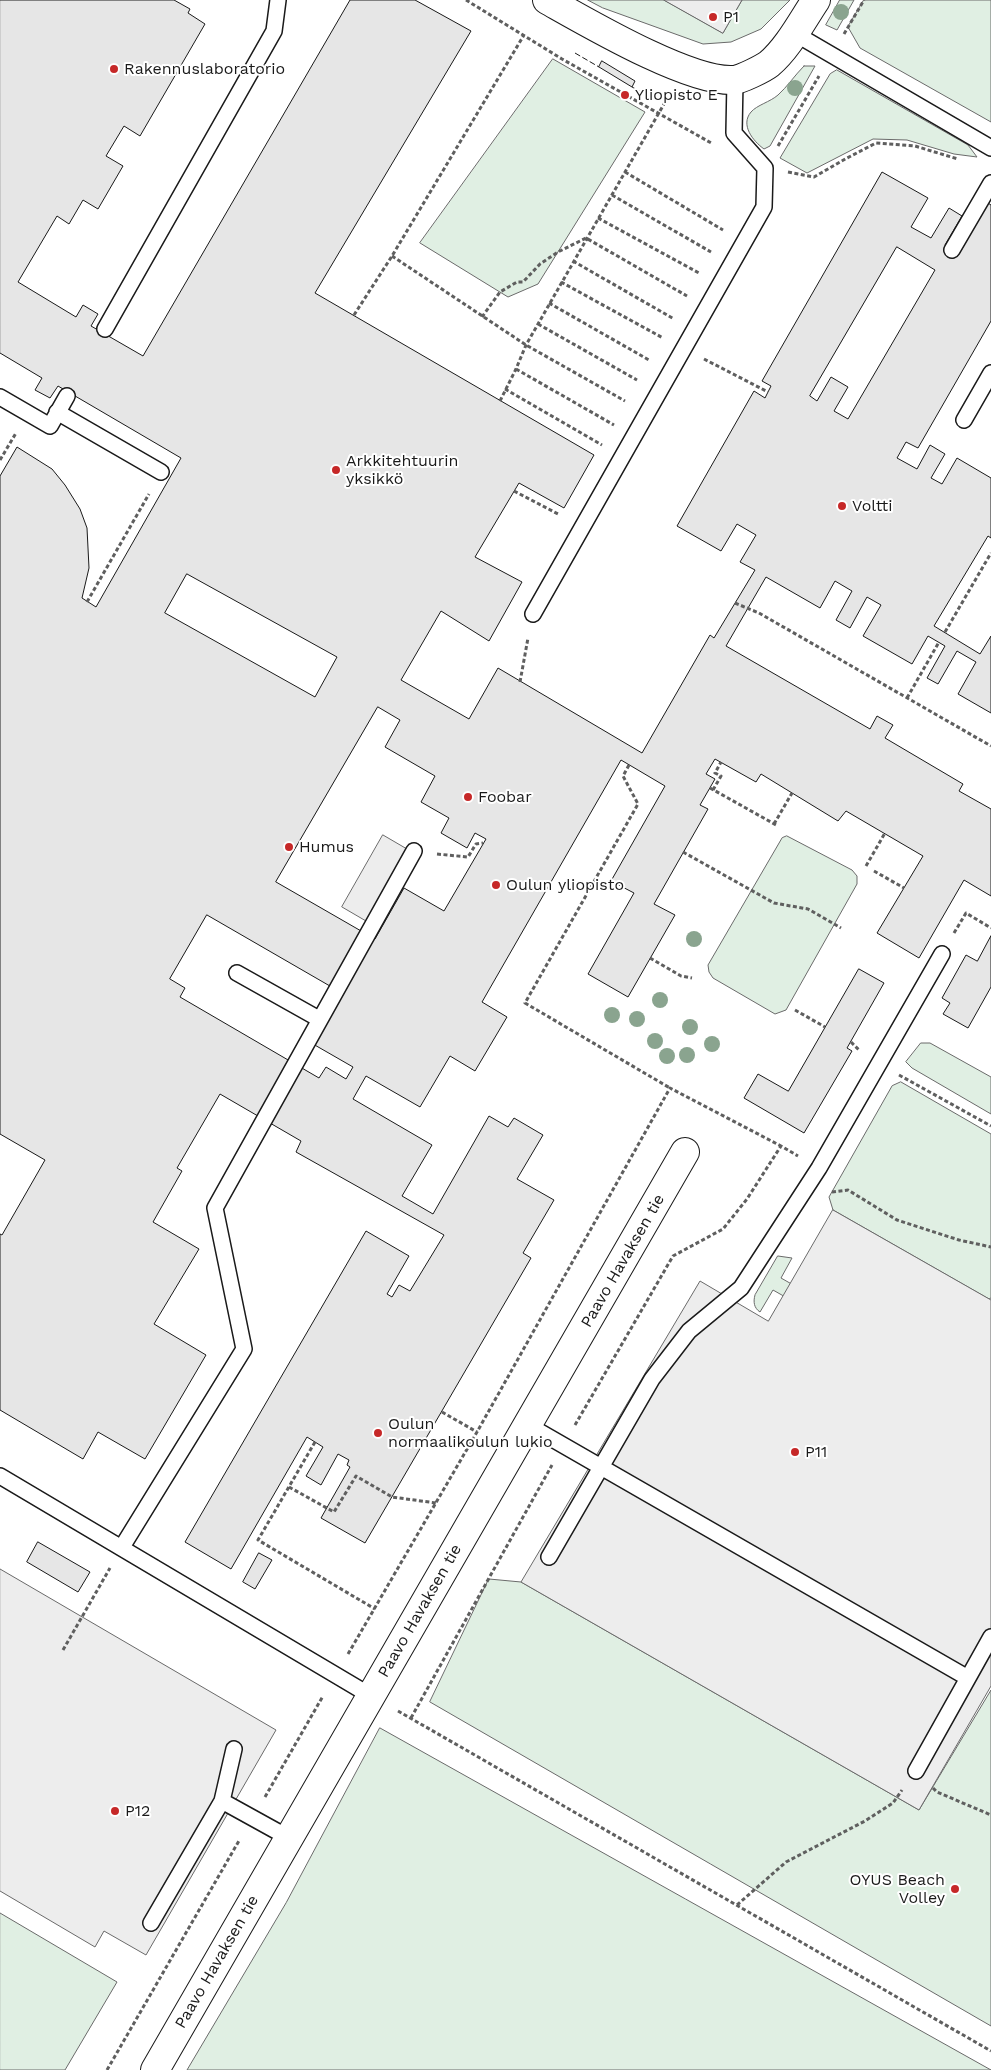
<!DOCTYPE html>
<meta charset="utf-8">
<style>
body{margin:0}
canvas{display:block;background:#fff}
</style>
<canvas width="991" height="2070"></canvas>
<script>
const context = document.querySelector('canvas').getContext('2d');
context.lineJoin = 'round';
function paint(path, color) { context.fillStyle = color; context.fill(path, 'evenodd'); }
function stroke(path, color, width, dash) { context.strokeStyle = color; context.lineWidth = width; context.lineCap = dash ? 'butt' : 'round'; context.setLineDash(dash || []); context.stroke(path); }
function drawText(font, color, halo, rows, align = 'center') {
  context.font = font + ' "Work Sans",sans-serif'; context.lineWidth = 4; context.setLineDash([]); context.textBaseline = 'middle'; context.strokeStyle = halo; context.fillStyle = color; for (const [text, x, y, turn = 0] of rows) {
    context.save(); context.translate(x, y); context.rotate((+turn || 0) * Math.PI / 180); context.textAlign = isNaN(turn) ? turn : align; if (halo) context.strokeText(text, 0, 0); context.fillText(text, 0, 0); context.restore();
  }
}
const green = new Path2D(`
 M588,0H664L723,33L742,0H790L761,29L731,42L703,44L603,8Z
 M840,0H854L837,30L826,25Z
 M864,0H991V122L860,48L848,27Z
 M553,59L645,112L538,284L508,297L420,243Z
 M804,66H815L770,146L764,149C753,141 740,125 751,112C757,105 770,102 778,95C787,87 795,75 804,66Z
 M837,70L968,145L977,157L954,154L907,140L873,139L807,173L780,158L830,74Z
 M787,836L852,870L857,876V884L786,1010L775,1014L713,978L709,972L708,965L782,838Z
 M921,1043H930L991,1077V1114L912,1068L906,1062Z
 M901,1082L991,1134V1298L989,1299L833,1210L829,1197L892,1086Z
 M778,1256L792,1258L781,1278L867,1327L859,1339L773,1290L760,1312C754,1308 753,1302 755,1295Z
 M489,1579L521,1582L919,1810L991,1690V2026L430,1702Z
 M380,1728L991,2070H187L286,1903Z
 M0,1913L117,1982L65,2070H0Z`);
const parking = new Path2D(`
 M664,0H742L723,33Z
 M383,835L407,849L366,921L342,907Z
 M833,1210L991,1300V1686L919,1810L521,1582L700,1281L768,1321Z
 M0,1569L276,1730L146,1955L104,1931L95,1947L0,1891Z`);
const building = new Path2D(`
 M0,0H174L190,9L188,13L205,24L140,136L124,126L106,156L123,166L98,209L83,200L69,224L57,216L18,282L76,317L83,305L98,314L91,326L143,356L350,0H415L471,31L315,293L594,455L564,508L519,483L475,557L522,582L489,641L441,611L401,680L469,719L498,668L642,753L710,635L714,638L755,570L740,562L756,535L737,524L721,551L677,526L754,391L765,398L771,386L762,381L882,172L928,198L911,227L931,238L949,208L962,216L945,245L959,254L988,203L991,205V321L918,448L906,442L897,458L917,469L930,445L945,454L931,478L942,484L957,458L991,478V538L988,536L934,626L980,654L991,636V713L958,694L976,662L957,651L938,684L927,678L945,646L928,636L912,664L863,636L881,605L867,597L850,628L836,620L852,591L835,581L820,608L766,577L726,646L870,729L877,716L893,725L885,738L963,784L959,791L991,809V896L964,880L919,958L877,933L923,856L846,811L838,821L761,774L756,782L715,759L706,774L715,779L700,805L708,809L654,904L675,915L628,997L588,974L634,893L611,881L665,786L621,760L482,1002L507,1017L475,1071L450,1056L420,1107L366,1076L353,1099L432,1145L402,1196L433,1214L489,1116L508,1127L514,1118L543,1135L517,1179L554,1200L523,1253L531,1258L365,1543L321,1518L350,1467L347,1465L349,1460L338,1454L321,1485L306,1476L323,1447L307,1437L231,1569L185,1542L366,1231L409,1256L387,1294L392,1297L399,1285L410,1291L444,1235L296,1152L301,1141L220,1094L177,1168L182,1171L153,1222L199,1249L154,1324L206,1355L145,1459L98,1432L83,1459L0,1410V1234L2,1235L45,1160L0,1134V476L17,447L52,469L65,485L80,509L87,528L89,568L82,598L96,607L181,458L58,386L50,398L35,390L42,378L0,353ZM897,247L935,270L848,419L834,411L848,387L831,377L817,401L810,396ZM187,574L337,657L315,697L165,613ZM378,707L400,720L385,747L435,776L421,802L449,818L441,833L467,848L475,833L486,839L444,911L404,888L375,939L276,882ZM207,915L342,993L313,1044L353,1067L346,1079L326,1067L319,1078L180,997L185,988L170,979Z
 M602,61L635,81L632,87L599,67Z
 M991,936V987L968,1028L943,1014L950,1003L942,998L966,955L977,961Z
 M859,969L884,983L847,1048L852,1051L804,1133L744,1098L758,1074L788,1091Z
 M38,1542L90,1572L78,1592L27,1562Z
 M259,1553L272,1560L255,1589L243,1582Z`);
const path = new Path2D(`
 M466,0L562,59L713,144
 M844,34L864,0
 M778,146L819,76
 M625,172L723,230
 M788,172L814,177L847,158L876,143L915,146L958,159
 M612,195L711,252
 M598,218L699,273
 M392,256L526,345L625,401
 M573,261L674,319
 M561,282L663,338
 M549,303L649,360
 M354,315L392,256L524,35
 M482,317L500,292L517,282H523L540,264L558,252L586,238L687,296
 M538,324L637,380
 M704,359L768,392
 M516,369L614,425
 M505,389L602,445
 M500,401L516,369L526,345L668,97
 M0,460L16,433
 M514,491L560,515
 M87,602L149,494
 M735,603L759,613L991,746
 M945,632L991,553
 M520,682L528,638
 M907,698L939,642
 M629,765L623,776L638,804L525,1003L670,1088
 M710,788L778,826
 M713,790L721,776L715,773L721,762
 M774,824L792,793
 M683,852L774,903L808,909L841,928
 M437,854L468,857L476,844L483,843
 M866,866L885,833
 M874,871L904,888
 M954,933L966,913L991,928
 M650,958L681,976L692,978
 M795,1010L825,1027
 M851,1042L859,1050
 M899,1075L991,1126
 M832,1192L848,1190L897,1220L959,1240L991,1247
 M442,1412L477,1432
 M575,1425L673,1256L723,1229L747,1199L781,1146L798,1156
 M315,1442L258,1540L375,1609
 M289,1487L334,1512L356,1476L392,1497L436,1503
 M63,1650L110,1568
 M348,1654L477,1432L670,1088L781,1146
 M398,1711L991,2051
 M411,1718L552,1465
 M933,1788L937,1792L991,1815
 M265,1797L323,1696
 M737,1905L786,1862L865,1821L893,1803L902,1790
 M107,2070L240,1839`);
const lane = new Path2D(`
 M794,33L991,148
 M952,250L991,183
 M105,329L274,31L278,0
 M0,397L50,426L67,396
 M57,412L161,472
 M964,420L991,373
 M533,614L764,207L765,168L734,133L735,80
 M237,973L319,1019
 M528,1425L968,1678
 M0,1476L371,1696
 M122,1547L244,1349L215,1208L414,851
 M549,1557L652,1379L689,1331L741,1288L819,1168L942,954
 M916,1771L991,1637
 M222,1801L289,1838
 M151,1923L222,1801L234,1749`);
const street = new Path2D(`
 M547,0C588,23 690,83 734,80C740,80 764,68 769,64C788,48 802,21 816,0
 M155,2070L685,1152`);
const fence = new Path2D(`
 M575,53L599,67
 M632,87L654,99`);
const trees = [
 [841,12],
 [795,88],
 [694,939],
 [660,1000],
 [612,1015],
 [637,1019],
 [690,1027],
 [655,1041],
 [712,1044],
 [687,1055],
 [667,1056]
];
const markers = [
 [713,17,5,"#c62828"],
 [114,69,5,"#c62828"],
 [625,95,5,"#c62828"],
 [336,470,5,"#c62828"],
 [842,506,5,"#c62828"],
 [468,797,5,"#c62828"],
 [289,847,5,"#c62828"],
 [496,885,5,"#c62828"],
 [378,1433,5,"#c62828"],
 [795,1452,5,"#c62828"],
 [115,1811,5,"#c62828"],
 [955,1889,5,"#c62828"]
];
const poiNames = [
 ["P1",723,17],
 ["Rakennuslaboratorio",124,69],
 ["Yliopisto E",635,95],
 ["Arkkitehtuurin",346,461],
 ["yksikkö",346,479],
 ["Voltti",852,506],
 ["Foobar",478,797],
 ["Humus",299,847],
 ["Oulun yliopisto",506,885],
 ["Oulun",388,1424],
 ["normaalikoulun lukio",388,1442],
 ["P11",805,1452],
 ["P12",125,1811],
 ["OYUS Beach",945,1880,"right"],
 ["Volley",945,1898,"right"]
];
const streetNames = [
 ["Paavo Havaksen tie",623,1261,-60],
 ["Paavo Havaksen tie",420,1611,-60],
 ["Paavo Havaksen tie",217,1962,-60]
];
paint(green, '#e0efe3');
stroke(green, '#6a6a6a', 1);
paint(parking, '#ededed');
stroke(parking, '#6a6a6a', 1);
paint(building, '#e6e6e6');
stroke(building, '#1a1a1a', 1);
stroke(lane, '#1a1a1a', 18);
stroke(street, '#1a1a1a', 30);
stroke(path, '#5f5f5f', 3, [4, 2.5]);
stroke(lane, '#fff', 15);
stroke(street, '#fff', 28);
stroke(fence, '#1a1a1a', 1, [6, 2.5]);
context.fillStyle = '#8aa48f';
for (const [x, y] of trees) { context.beginPath(); context.arc(x, y, 8, 0, 2 * Math.PI); context.fill(); }
for (const [x, y, r, color] of markers) { const dot = new Path2D(); dot.arc(x, y, r, 0, 2 * Math.PI); context.fillStyle = color; context.fill(dot); stroke(dot, '#fff', 2); }
drawText('16px', '#1a1a1a', '#fff', poiNames, 'left');
drawText('16px', '#1a1a1a', '#fff', streetNames);
</script>
